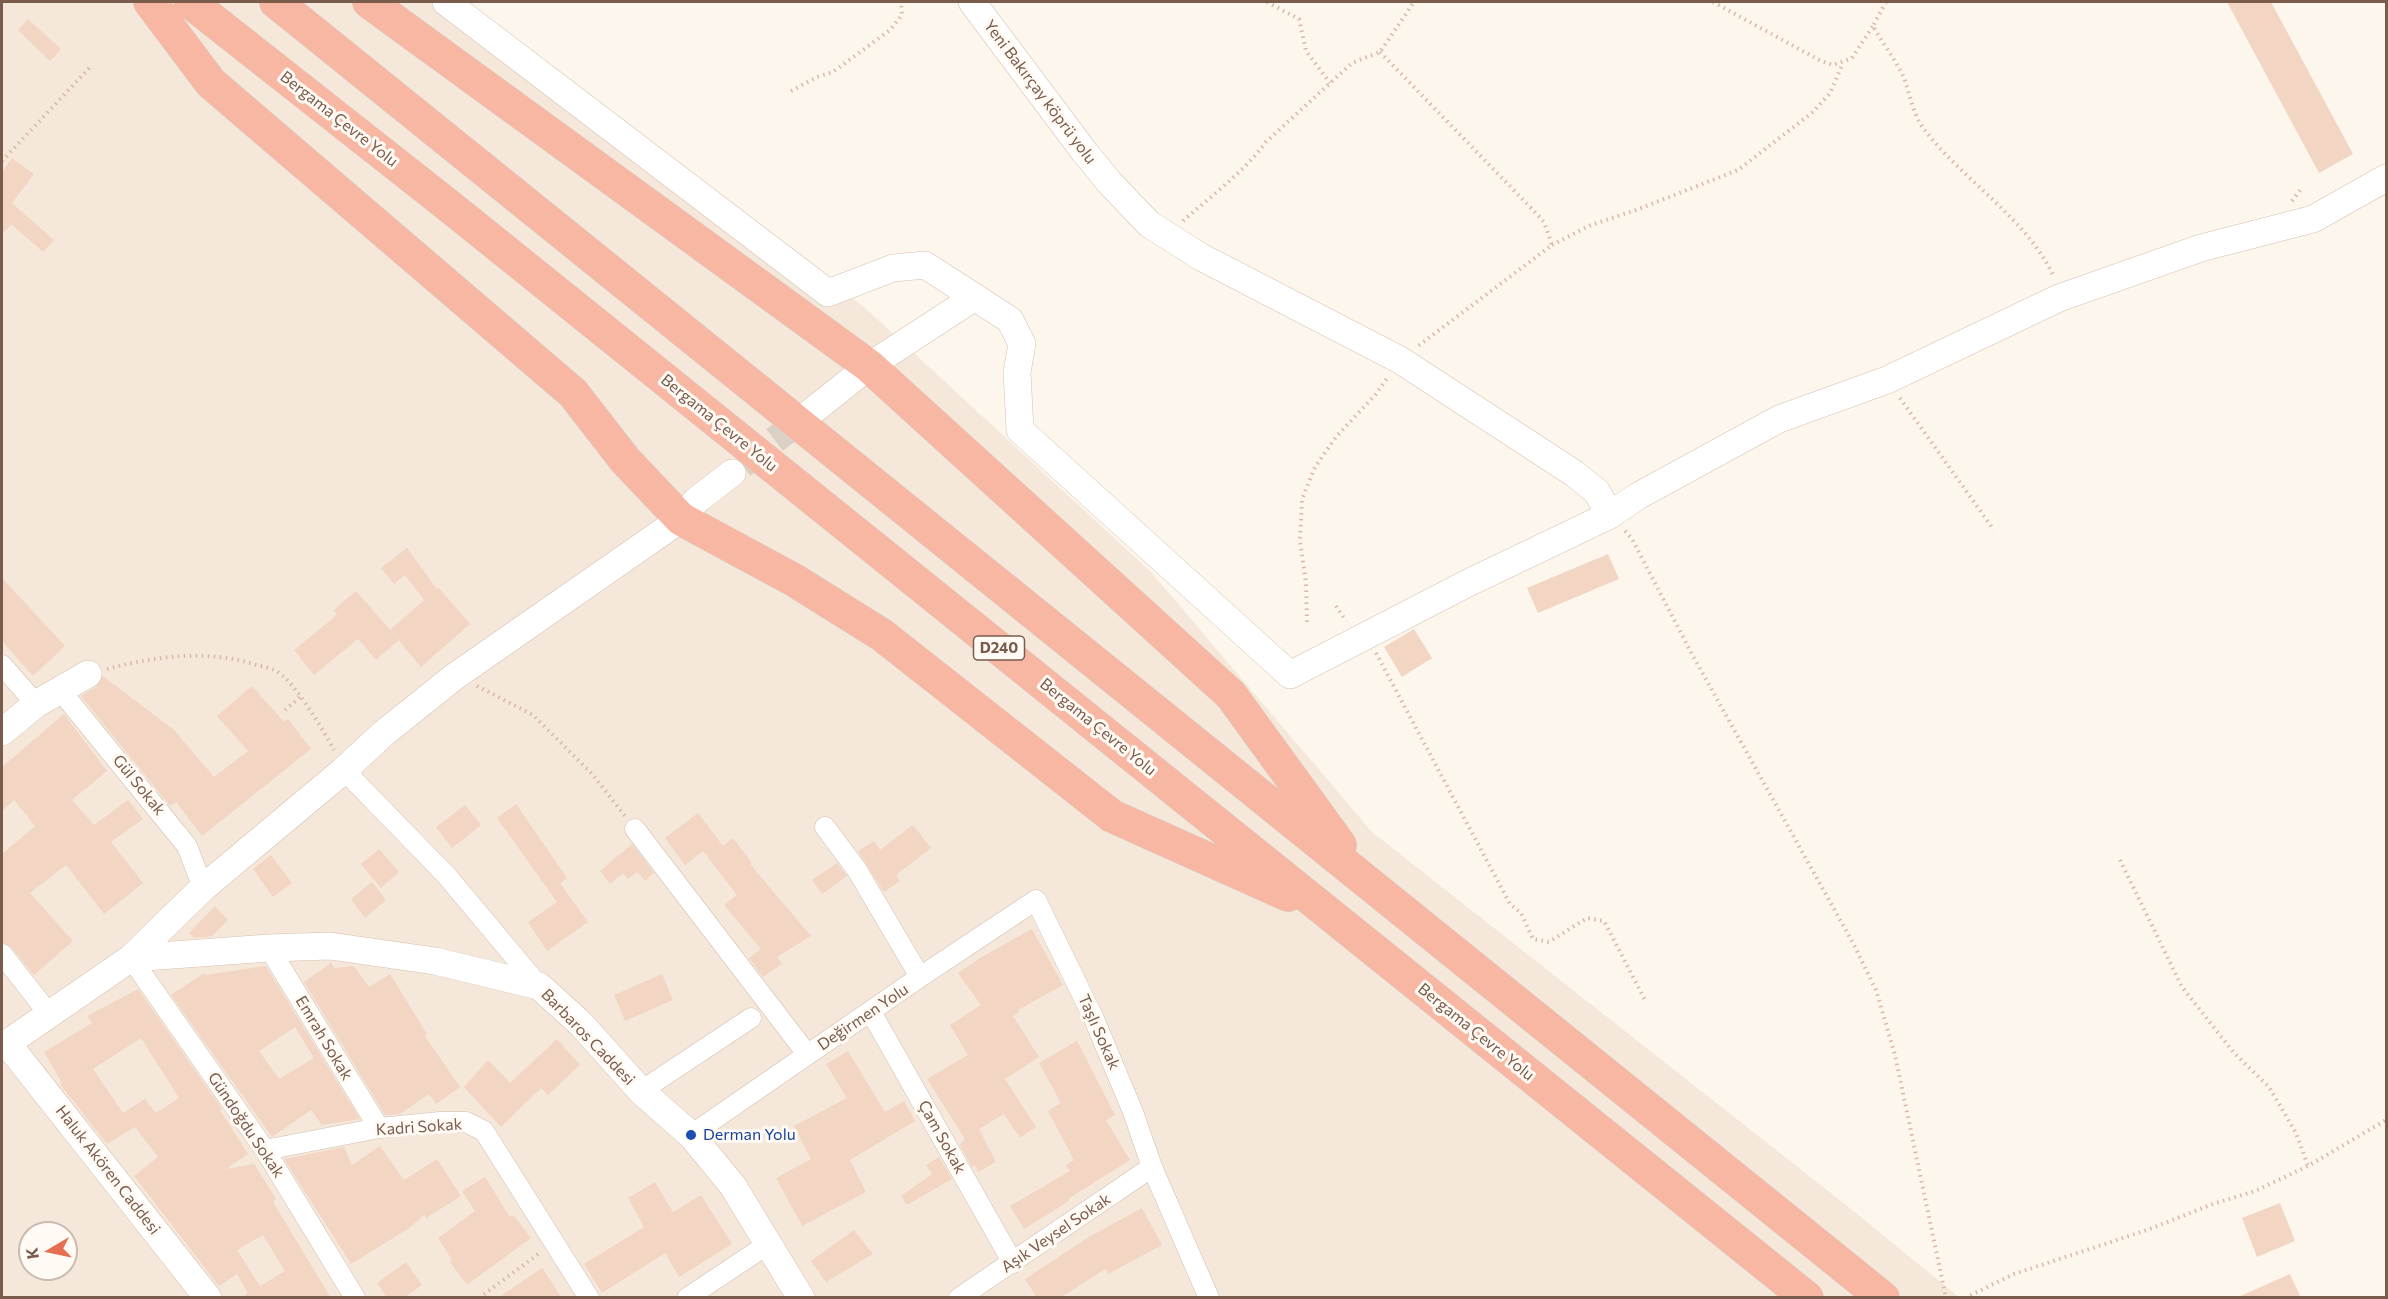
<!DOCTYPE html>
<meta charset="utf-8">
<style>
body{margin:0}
#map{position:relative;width:2388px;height:1299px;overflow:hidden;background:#fdf6ec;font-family:Commissioner,sans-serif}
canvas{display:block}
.frame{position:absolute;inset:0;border:3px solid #7a5c4d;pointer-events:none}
.north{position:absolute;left:18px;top:1221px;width:60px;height:60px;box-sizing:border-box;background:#fffaf3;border:2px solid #cabbb1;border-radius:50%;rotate:261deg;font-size:16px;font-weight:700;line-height:24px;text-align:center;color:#7a5c4d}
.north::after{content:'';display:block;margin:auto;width:21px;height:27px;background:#e76f51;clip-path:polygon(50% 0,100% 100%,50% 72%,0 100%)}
</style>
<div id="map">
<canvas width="2388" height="1299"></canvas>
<div class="frame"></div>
<div class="north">K</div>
</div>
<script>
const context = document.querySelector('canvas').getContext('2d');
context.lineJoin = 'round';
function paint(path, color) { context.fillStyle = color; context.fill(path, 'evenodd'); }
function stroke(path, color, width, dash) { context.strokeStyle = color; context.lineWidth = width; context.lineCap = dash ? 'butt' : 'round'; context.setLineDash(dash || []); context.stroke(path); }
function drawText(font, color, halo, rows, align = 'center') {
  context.font = font + ' Commissioner,sans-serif'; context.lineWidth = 6; context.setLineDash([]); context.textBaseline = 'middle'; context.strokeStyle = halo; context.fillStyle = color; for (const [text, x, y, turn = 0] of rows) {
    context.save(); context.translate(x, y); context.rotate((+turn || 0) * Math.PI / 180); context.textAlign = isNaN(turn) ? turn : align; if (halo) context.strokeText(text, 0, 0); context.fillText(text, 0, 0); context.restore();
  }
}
const residential = new Path2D(`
 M2,2H455L863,306L1151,572L1372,832L1846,1205L1959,1297L2,1298ZM30,1233H66V1269H30Z`);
const building = new Path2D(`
 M2227,2H2271L2353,154L2319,173Z
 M28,19L61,49L50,61L18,30Z
 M12,158L34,174L12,203L54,240L43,252L11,224L2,235V172Z
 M407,548L437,589L439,588L470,624L421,667L390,630L424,600L405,575L394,584L381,568Z
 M1608,554L1619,579L1538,613L1527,588Z
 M2,578L65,646L33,676L2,641Z
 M356,591L399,640L376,660L358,639L314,675L294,650L337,615L334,610Z
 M1414,629L1432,658L1402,677L1384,647Z
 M103,676L174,730L214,777L248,751L217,716L252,686L284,722L288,719L311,749L202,836L176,802L170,806L81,696L96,687Z
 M64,714L107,771L72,800L94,825L128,800L143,819L111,842L143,883L104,914L66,865L30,893L73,941L34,975L11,947L2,942V854L35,826L14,800L2,811V767Z
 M516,804L567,878L560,883L588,922L547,951L528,922L557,902L497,818Z
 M465,805L481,825L452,848L436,827Z
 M698,813L723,846L733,838L752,863L750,864L811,936L777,957L782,964L763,977L749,958L761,949L724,905L737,895L703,851L685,865L665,838Z
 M913,825L931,848L896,875L900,881L884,892L858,851L874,841L880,850Z
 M632,844L654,873L645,881L637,872L628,879L623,873L610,884L600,871Z
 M379,849L399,872L381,888L361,864Z
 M271,855L292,883L273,897L253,869Z
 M837,863L847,876L822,894L812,880Z
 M372,882L386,900L365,918L351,899Z
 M215,906L228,920L212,936L194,938L189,933Z
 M1032,929L1063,985L1018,1010L1019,1012L1013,1016L1039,1057L1005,1079L1036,1127L1020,1138L1004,1114L979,1129L996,1162L978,1172L975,1165L972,1167L960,1145L965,1139L927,1079L968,1055L950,1025L981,1005L958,973L980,958Z
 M331,963L334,968L354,966L369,987L390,974L427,1034L425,1036L460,1087L436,1104L429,1094L400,1114L385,1115L304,982Z
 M266,966L360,1119L322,1125L311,1110L272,1137L171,995L204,973L205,975ZM295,1027L314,1058L279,1079L259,1051Z
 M662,974L673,1000L625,1021L614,995Z
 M138,989L222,1109L220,1110L248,1154L226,1169L254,1164L276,1199L273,1202L331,1298H241L248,1293L237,1274L219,1286L134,1176L158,1157L135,1127L107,1144L60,1084L62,1083L44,1052L92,1023L87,1016ZM141,1038L179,1098L156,1113L145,1099L123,1113L93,1069ZM263,1235L285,1271L260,1286L237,1250Z
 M557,1039L580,1065L548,1095L541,1088L501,1127L464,1087L488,1060L510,1083Z
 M1077,1041L1115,1115L1106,1120L1130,1160L1068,1199L1069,1201L1024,1229L1010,1206L1070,1171L1066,1165L1074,1160L1048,1111L1061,1103L1039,1063Z
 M848,1051L885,1112L904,1101L915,1121L850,1160L866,1192L802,1226L776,1178L811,1159L794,1126L847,1098L826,1064Z
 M380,1146L404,1180L437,1159L461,1196L426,1218L424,1215L408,1229L351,1264L284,1159L344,1147L352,1165Z
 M939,1157L952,1179L907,1205L901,1196L932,1174L926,1165Z
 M485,1177L510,1217L513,1215L531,1238L467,1285L450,1262L452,1260L438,1238L475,1211L462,1191Z
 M655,1182L673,1212L701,1195L732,1244L679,1277L665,1253L602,1293L584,1264L644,1227L628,1198Z
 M2280,1203L2295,1241L2257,1257L2242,1218Z
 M1142,1208L1162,1245L1108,1274L1105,1269L1060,1298H1037L1025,1279L1089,1237Z
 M854,1230L873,1254L826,1282L811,1261Z
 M406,1262L422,1285L404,1298H387L377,1283Z
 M542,1268L562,1298H498Z
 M2290,1274L2301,1298H2236Z`);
const secondaryTunnel = new Path2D(`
 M742,465L810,413`);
const path = new Path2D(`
 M1267,2L1299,19L1306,51L1330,83
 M1713,2L1821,61L1833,65L1852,58L1873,26
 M1886,2L1873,26C1882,43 1896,60 1904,78C1910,94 1913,115 1924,129C1963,181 2026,217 2054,277
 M1380,52L1531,208L1544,222L1552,245L1418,346
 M791,91L817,77L833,72L890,30L902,15L901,2
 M2,161L92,65
 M2292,201L2301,189
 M1183,221C1211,196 1243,173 1266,142L1352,63L1380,52L1414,2
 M1552,245L1591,225L1636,210L1738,170L1813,112L1830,93L1843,63
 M1900,398L1994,530
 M1625,531L1632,539L1693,656L1853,943L1876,990L1895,1055L1946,1298
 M1336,606L1346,621
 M1307,622L1306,583L1300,541L1302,499L1315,467L1336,437L1376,394L1388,377
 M1376,653L1510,904L1521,913L1533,939L1549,942L1587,918L1604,921L1646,1002
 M107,669C156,656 207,649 257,665C263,667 273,668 278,672C296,684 324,731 334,750
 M477,686L533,715L593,775L625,816
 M285,710L300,697
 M2120,860L2182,987L2234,1053L2269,1087L2296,1133L2308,1166
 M479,1298L541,1252
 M1965,1298L2014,1274L2147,1230L2213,1204L2255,1191L2308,1166L2386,1120`);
const street = new Path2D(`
 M2,665L36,704
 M60,690L187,846L203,888
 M344,770L447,876L539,986
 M825,827L857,870L920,977
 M635,829L807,1054
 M269,948L379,1128
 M2,954L49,1014
 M131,958L265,1150L355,1298
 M871,1012L1013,1263
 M641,1091L751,1018
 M691,1135L920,977L1036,900L1094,1019L1133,1112L1152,1167L1209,1298
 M265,1150L379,1128L440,1122H466L484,1131L589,1298
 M687,1298L768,1244
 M959,1298L1152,1167`);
const secondary = new Path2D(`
 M446,2L828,293L893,268L925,265L1010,320L1022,344L1017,372L1020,430L1290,675L1468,583L1610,515L1638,496L1779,419L1887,380L2059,298L2201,248L2313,219L2386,178
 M972,2L1083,150L1109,182L1149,224L1201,257L1400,360L1575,474L1597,492L1610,515
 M810,413L869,366L975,297
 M2,732L36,704L88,674
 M131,958L269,948L330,946L435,961L539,986L581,1024L641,1091L691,1135L733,1186L801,1298
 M7,1043L208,1298
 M2,1047L131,958L203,888L344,770L384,733L454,677L681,519L697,500L732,473`);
const highway = new Path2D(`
 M150,2L211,83L573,393L625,460L681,519L794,580L882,635L1112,816L1288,895
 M190,2L449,206L1807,1298
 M276,2L1883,1298
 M369,2L869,366L1231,695L1340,845`);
const markers = [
 [691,1135,6,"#1a4fb4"]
];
const shields = [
 [999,648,51]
];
const shieldNames = [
 ["D240",999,648]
];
const streetNames = [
 ["Yeni Bakırçay köprü yolu",1040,92,53],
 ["Bergama Çevre Yolu",339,119,38],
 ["Bergama Çevre Yolu",719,423,39],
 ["Bergama Çevre Yolu",1098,727,39],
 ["Gül Sokak",139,785,51],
 ["Değirmen Yolu",863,1017,-34],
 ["Taşlı Sokak",1099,1032,66],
 ["Bergama Çevre Yolu",1476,1032,39],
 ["Barbaros Caddesi",588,1037,46],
 ["Emrah Sokak",324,1038,59],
 ["Gündoğdu Sokak",246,1125,56],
 ["Kadri Sokak",419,1127,-4],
 ["Çam Sokak",942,1137,61],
 ["Haluk Akören Caddesi",108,1170,52],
 ["Aşık Veysel Sokak",1056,1233,-34]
];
const transitNames = [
 ["Derman Yolu",703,1135]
];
paint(residential, '#f5e8da');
paint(building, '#f3d5c3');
stroke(secondaryTunnel, '#dcd0c4', 27, [27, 14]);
stroke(street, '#d1beb0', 21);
stroke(secondary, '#d6c0b0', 28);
stroke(highway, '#dad1cd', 34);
stroke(path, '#d9b8a5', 4, [1.5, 4.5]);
stroke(street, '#fff', 20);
stroke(secondary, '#fff', 27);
stroke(highway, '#f7b7a3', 33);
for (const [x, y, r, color] of markers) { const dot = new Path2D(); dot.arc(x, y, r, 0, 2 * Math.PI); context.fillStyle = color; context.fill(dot); stroke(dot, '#fffaf3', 2); }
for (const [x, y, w] of shields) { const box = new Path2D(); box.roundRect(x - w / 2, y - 12, w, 24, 4.5); context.fillStyle = '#fffaf3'; context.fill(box); stroke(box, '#7a5c4d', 1.5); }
drawText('bold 15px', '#7a5c4d', null, shieldNames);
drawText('16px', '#7a5c4d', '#fffaf3', streetNames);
drawText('16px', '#164399', '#fffaf3', transitNames, 'left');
</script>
